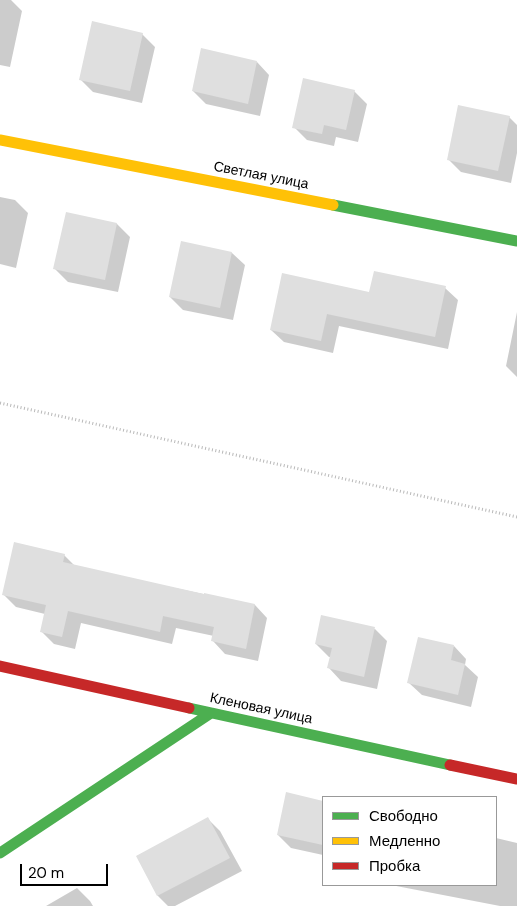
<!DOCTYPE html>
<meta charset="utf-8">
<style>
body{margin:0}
#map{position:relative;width:517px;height:906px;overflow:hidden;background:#fff;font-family:"DM Sans",sans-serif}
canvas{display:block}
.legend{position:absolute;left:322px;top:796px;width:175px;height:90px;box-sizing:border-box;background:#fff;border:1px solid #999;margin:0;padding:6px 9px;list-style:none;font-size:15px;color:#000}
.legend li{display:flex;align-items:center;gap:10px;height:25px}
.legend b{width:25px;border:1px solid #999}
.scale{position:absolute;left:20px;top:864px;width:88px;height:22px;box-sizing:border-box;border:2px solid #000;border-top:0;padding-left:6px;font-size:15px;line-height:18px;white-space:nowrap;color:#000;-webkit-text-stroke:4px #fff;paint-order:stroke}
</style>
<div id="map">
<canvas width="517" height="906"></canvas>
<ul class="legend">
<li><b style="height:6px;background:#4caf50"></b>Свободно</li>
<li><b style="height:6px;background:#ffc107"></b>Медленно</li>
<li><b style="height:6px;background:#c62828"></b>Пробка</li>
</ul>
<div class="scale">20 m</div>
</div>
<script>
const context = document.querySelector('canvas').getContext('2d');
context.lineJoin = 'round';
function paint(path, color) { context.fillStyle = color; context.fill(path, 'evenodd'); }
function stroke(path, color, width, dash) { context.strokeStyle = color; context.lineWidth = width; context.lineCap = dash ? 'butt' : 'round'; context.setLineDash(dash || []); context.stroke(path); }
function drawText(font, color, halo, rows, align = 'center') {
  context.font = font + ' "DM Sans",sans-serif'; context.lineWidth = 4; context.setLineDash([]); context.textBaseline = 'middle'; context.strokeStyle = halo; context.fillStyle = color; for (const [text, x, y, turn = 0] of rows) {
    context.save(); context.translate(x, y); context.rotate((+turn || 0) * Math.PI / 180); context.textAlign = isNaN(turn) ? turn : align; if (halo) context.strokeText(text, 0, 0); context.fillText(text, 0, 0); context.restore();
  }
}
const shadow = new Path2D(`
 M0,0H11L22,11L10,67L0,65Z
 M142,34L155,47L142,103L93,92L80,79Z
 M257,62L269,75L260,116L206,104L193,91Z
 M354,91L367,104L358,142L336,137L334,146L307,140L294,127Z
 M509,117L517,125V153L511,183L461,172L448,159Z
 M0,197L15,200L28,213L16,268L0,264Z
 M67,214L117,224L130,237L118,292L68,282L55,269Z
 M182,242L232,253L245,265L233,320L183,310L170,297Z
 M445,288L458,300L448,349L339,326L333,353L284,342L271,330L370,294Z
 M517,312V377L506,366Z
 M64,555L76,567L255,605L267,618L258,661L225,654L213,641L214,636L176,628L172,644L81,623L75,649L54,644L41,631L45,614L16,607L3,594Z
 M375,629L387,641L377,689L341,681L329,668L331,657H329L316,644Z
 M454,646L466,659L465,665L478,677L471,707L422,695L409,683Z
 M287,794L323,802V855L291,848L278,835Z
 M208,819L220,831L242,871L175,906H168L158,896L137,856Z
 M496,838L517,843V906H500L391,885H496Z
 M77,888L90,901L93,906H46Z`);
const building = new Path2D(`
 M92,21L143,33L130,91L79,80Z
 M201,48L257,61L248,104L192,91Z
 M303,78L355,90L346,130L324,125L322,134L292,128Z
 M458,105L510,116L498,171L447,160Z
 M66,212L117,223L105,280L53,269Z
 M181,241L232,252L220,308L169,297Z
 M374,271L446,286L435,337L327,314L321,341L270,330L282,273L369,292Z
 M14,542L65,554L63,562L204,594V593L255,604L246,649L211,641L214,627L163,616L160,632L68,611L62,637L40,632L46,605L2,595Z
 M321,615L375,627L364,677L327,668L332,648L315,644Z
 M418,637L454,645L451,660L465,664L458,695L407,683Z
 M286,792L323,801V845L277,835Z
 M208,817L230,858L157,896L136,856Z`);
const path = new Path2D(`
 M0,403L517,517`);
const fast = new Path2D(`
 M333,205L517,241
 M189,708L450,765
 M0,853L211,713`);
const slow = new Path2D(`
 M0,140L333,205`);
const jam = new Path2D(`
 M0,666L189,708
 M450,765L517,779`);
const streetNames = [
 ["Светлая улица",261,176,11],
 ["Кленовая улица",261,709,12]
];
paint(shadow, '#0003');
paint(building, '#dfdfdf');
stroke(path, '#b9b9b9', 3, [1, 2.5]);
stroke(fast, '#4caf50', 11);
stroke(slow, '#ffc107', 11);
stroke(jam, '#c62828', 11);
drawText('14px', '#000', '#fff', streetNames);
</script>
